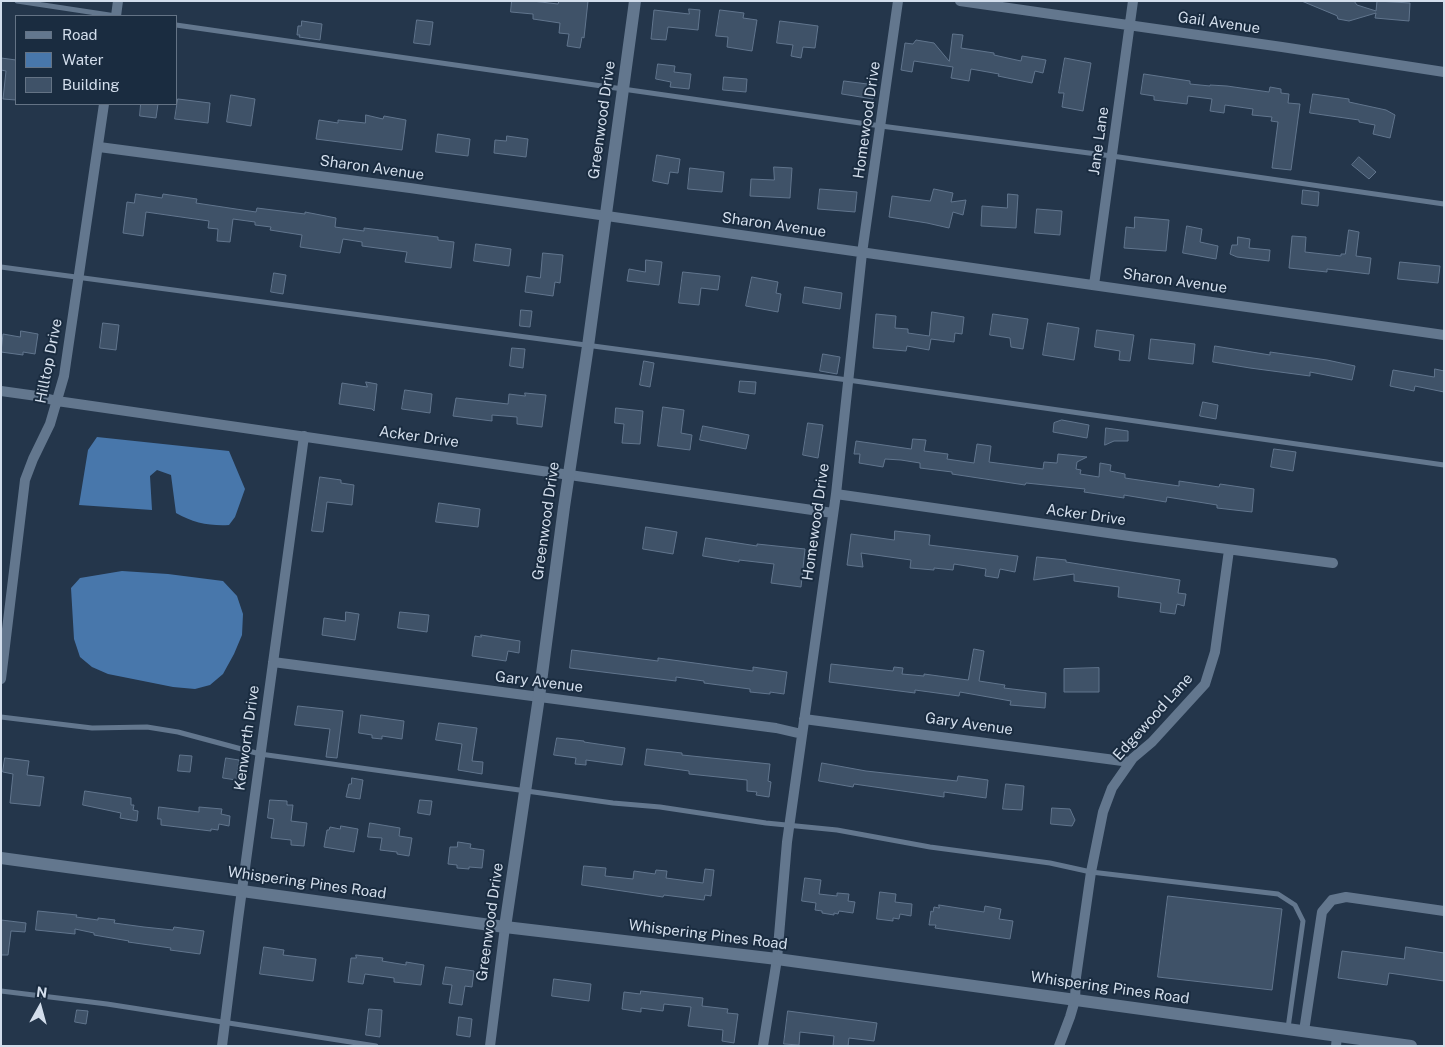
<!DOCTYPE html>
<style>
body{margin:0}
#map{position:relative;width:1445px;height:1047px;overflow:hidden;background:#24364b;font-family:"Public Sans",sans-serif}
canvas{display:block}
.frame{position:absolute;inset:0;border:2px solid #d3deec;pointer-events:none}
.legend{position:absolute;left:15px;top:15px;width:162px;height:90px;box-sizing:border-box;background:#1a2c40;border:1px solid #647385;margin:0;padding:6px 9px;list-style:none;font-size:15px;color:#d3deec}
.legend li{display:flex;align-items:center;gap:10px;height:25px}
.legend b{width:25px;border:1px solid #647385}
.north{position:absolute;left:15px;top:982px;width:50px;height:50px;-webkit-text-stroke:4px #1a2c40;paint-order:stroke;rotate:7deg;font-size:14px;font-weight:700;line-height:20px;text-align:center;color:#d3deec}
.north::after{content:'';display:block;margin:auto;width:18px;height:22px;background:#d3deec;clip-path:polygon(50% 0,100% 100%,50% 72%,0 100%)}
</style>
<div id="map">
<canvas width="1445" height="1047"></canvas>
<div class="frame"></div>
<ul class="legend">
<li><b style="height:6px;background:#63778e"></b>Road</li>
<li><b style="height:14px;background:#4877ab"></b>Water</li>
<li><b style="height:14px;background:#3f5268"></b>Building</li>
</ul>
<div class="north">N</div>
</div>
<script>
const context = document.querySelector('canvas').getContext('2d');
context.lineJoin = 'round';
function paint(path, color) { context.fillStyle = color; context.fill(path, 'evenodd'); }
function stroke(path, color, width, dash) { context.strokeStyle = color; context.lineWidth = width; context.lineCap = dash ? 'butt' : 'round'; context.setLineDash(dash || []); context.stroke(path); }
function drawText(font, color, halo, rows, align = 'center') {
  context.font = font + ' "Public Sans",sans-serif'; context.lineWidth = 4; context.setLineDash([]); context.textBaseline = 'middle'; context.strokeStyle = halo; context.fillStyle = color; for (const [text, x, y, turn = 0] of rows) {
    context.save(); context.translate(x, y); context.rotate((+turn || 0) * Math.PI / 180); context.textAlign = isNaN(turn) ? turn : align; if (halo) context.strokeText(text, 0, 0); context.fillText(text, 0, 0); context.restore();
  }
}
const water = new Path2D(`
 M97,437L229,451L245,489L235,517L229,525C210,526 193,523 176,513L171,475L157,470L150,476L152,510L79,505L88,450Z
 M122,571L168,574L223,581L237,596L243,614L242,635L234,654L223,674L210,685L195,689L173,687L108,674L92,667L80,657L74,639L71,588L80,578Z`);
const building = new Path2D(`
 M512,1H532L558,4L559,1H588L584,38L582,37L580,48L567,46L569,34L559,33L560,23L533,19V14L511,12Z
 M1302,1H1354L1357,5L1376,11L1377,1L1410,3L1409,21L1375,18L1376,13L1349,21L1338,19L1337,16Z
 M689,9L700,10L698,30L668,27L666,40L651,39L654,10L689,14Z
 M720,10L744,13L743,18L757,20L752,51L727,47L728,37L716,36Z
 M417,20L433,22L430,45L414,43Z
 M302,21L322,24L320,40L299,37L300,35H297L298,26H301Z
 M780,21L818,26L815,48L803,47L801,58L791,56L793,45L777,43Z
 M953,34L963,35L961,48L994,53V55L1021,61L1022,56L1046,60L1043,73L1035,71L1032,83L998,76L999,74L971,69L969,81L951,78L953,67L914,61L912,72L901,70L905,43L913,44L916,40L934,43L949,61Z
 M1,58L16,60V100L3,99L6,71L1,70Z
 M1065,58L1091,63L1083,111L1062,107L1064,93H1059Z
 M658,64L675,66L674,72L691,74L689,89L670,87L671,82L656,79Z
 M1144,74L1190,81V84L1210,86V85L1227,86L1269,92L1270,87L1281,89V93L1289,94L1288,103L1300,104L1291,170L1272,168L1278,122L1271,121L1272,117L1252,115L1253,109L1225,105L1224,113L1210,111L1212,99L1188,96L1187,104L1154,100V96L1141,94Z
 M724,77L747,79L746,92L723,90Z
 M844,81L875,85L873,99L842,94Z
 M1313,94L1349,99V102L1386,110L1395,115L1390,138L1373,134L1375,125L1359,122V120L1310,113Z
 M231,95L255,99L251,126L227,122Z
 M178,99L210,103L208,123L175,119Z
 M141,104H158L156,118L140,116Z
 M366,115L383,119L384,116L406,120L402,150L316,139L319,120L338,123V120L365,123Z
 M438,134L470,139L468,156L436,152Z
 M507,136L528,139L526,157L494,153L495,140L506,141Z
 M657,155L680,159L678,173L670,172L668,184L653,181Z
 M1359,157L1376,172L1369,179L1352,165Z
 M774,167L792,168L790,198L750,196L751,179L774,180Z
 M690,168L724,172L722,192L688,189Z
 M820,189L857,192L855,212L818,209Z
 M934,189L953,193L951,202L966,200L963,215L953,212L949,228L927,223L889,217L892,196L930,201Z
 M1303,190L1319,192L1318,206L1302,204Z
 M136,194L162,198L163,194L197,199L196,203L256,212L257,208L305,214V212L336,218L335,227L364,231V228L438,237V240L454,242L451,268L405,262L407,252L362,246V242L343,239L340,253L300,247L302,235L270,230L271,227L255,225V222L233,219L230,242L217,241L218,229L208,228L209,221L146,212L143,236L123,233L127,202L134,203Z
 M1008,194L1018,195L1016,228L981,226L982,206L1007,208Z
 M1037,209L1062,211L1060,235L1035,233Z
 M1135,217L1169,220L1166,251L1124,248L1126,227L1134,228Z
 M1187,226L1202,229L1200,242L1218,246L1216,259L1183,253Z
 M1349,230L1359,232L1356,256L1371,258L1369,274L1327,269V272L1289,268L1292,236L1306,237L1305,252L1341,256V254H1345Z
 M1238,237L1250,239L1249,248L1270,250L1269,261L1237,257L1230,254L1232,245H1237Z
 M476,244L511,249L509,266L474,261Z
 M543,253L563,255L560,283L555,282L553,296L525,292L527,276L540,278Z
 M646,260L662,262L659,285L627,281L629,269L645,272Z
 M1400,262L1440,266L1438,283L1398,279Z
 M683,272L720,276L718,290L701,288L699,305L679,303Z
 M274,273L286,275L283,294L271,292Z
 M752,277L778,282L776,293L781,294L778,312L746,306Z
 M805,287L842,293L840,309L803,303Z
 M521,310L532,311L530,327L520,326Z
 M932,312L964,317L962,334L955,333L954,342L931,339L929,350L907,346L906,351L873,348L876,314L896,316L895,328L908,329V333L929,336Z
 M993,314L1028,319L1023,349L1011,347L1010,338L990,335Z
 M103,323L119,325L116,350L100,348Z
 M1048,323L1079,328L1074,360L1043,355Z
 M1097,330L1134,335L1130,361L1119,360L1120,351L1095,347Z
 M21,331L38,334L35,354L23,352V355L1,352L3,334L20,337Z
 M1151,339L1195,344L1193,364L1149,359Z
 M1215,346L1270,355V352L1327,360L1355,366L1352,380L1310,372V376L1250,368L1213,362Z
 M512,348L525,349L523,368L510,366Z
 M823,354L840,357L837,374L820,371Z
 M644,361L654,363L650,387L640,385Z
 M1435,369L1444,371V392L1415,386L1414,391L1390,386L1393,370L1434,377Z
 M740,381L756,382L755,394L739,392Z
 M366,382L377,384L374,411L372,409L339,404L342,383L367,387Z
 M405,390L432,394L430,413L402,409Z
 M525,393L546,395L542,427L517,424V417L492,415V421L453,416L456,398L508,404L509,394L525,396Z
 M1203,402L1218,405L1216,419L1200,416Z
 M663,407L684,410L681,433L692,435L690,450L658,446Z
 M616,408L643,411L640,444L622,443L624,424L615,423Z
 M1062,420L1089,425L1087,438L1053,432L1054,423Z
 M808,423L823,425L818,458L803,455Z
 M703,426L749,435L746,449L700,440Z
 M1106,428L1128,431V441H1114L1105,445Z
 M913,439L926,440L924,451L948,454L947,459L974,463L977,444L991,446L989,462L1043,469L1044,462L1057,463L1058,454L1087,457L1077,462L1076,469L1081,470L1080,474L1099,477L1100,463L1111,465L1110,471L1125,474V478L1179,486V481L1219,487L1220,484L1254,489L1252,512L1217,508V505L1167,497L1166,502L1124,495V498L1084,492L1085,489L1026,483L1025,485L952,474V472L920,468V463L901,460L885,459L883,467L859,463L860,454H854L856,441L911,449Z
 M1274,449L1296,452L1293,471L1271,467Z
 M320,477L341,480V483L354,485L352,505L327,502L323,532L312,531Z
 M439,503L480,509L478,527L436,522Z
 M646,527L677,532L673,554L643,549Z
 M895,531L930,535L929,545L1018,556L1015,572L1000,569L998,578L985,576L986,569L954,564L953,570L934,568V570L910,568L911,560L861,553L863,567L847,565L851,534L894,540Z
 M706,538L757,546V544L805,549L801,587L771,583L774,564L739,560V562L703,556Z
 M1037,557L1066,560V562L1180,580L1178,593L1186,594L1184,606L1177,604L1175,614L1160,612L1161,603L1118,597L1119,587L1074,581V574L1034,580Z
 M346,612L359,614L355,640L322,635L324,618L345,621Z
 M400,612L429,615L427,632L398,628Z
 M481,635L520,641L519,653L508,651L506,661L472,656L475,636L481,637Z
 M974,649L984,651L979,681L1005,685L1004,688L1046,693L1045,708L1010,705L1011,701L960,692L959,696L915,690V693L829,682L831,664L893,671L894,667L903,668L902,674L924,676V674L968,680Z
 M572,650L658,661V658L753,671V667L787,672L784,694L770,692V694L750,692V689L704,683V681L676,677V681L570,668Z
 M1099,668V692H1064V669Z
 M298,706L343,711L337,758L326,757L330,729L295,725Z
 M361,715L404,721L402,739L382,736V739L372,738V735L359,733Z
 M439,723L477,728L472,761L483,762L482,774L458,770L462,744L436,740Z
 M557,738L584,741V742L625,748L622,765L586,760V765L575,764L576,758L554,755Z
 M647,749L682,753V755L770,764L768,781L771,782L769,797L756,795L757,792L747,791V780L689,774V771L645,765Z
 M180,755L192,756L190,772L178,771Z
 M5,758L29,761L27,775L44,777L40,806L10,803L13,774L3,772Z
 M226,758L239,760L236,780L223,778Z
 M822,763L866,771L957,781L958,776L988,780L986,798L944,792V797L854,784L853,787L819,781Z
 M352,778L363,780L360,799L346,797L349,784H351Z
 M1006,784L1024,786L1022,810L1003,809Z
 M85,791L131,798V805H134L133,810L138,811L137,821L120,818L121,813L83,805Z
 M270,800L287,801V805H293L291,821L307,823L304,846L291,845V840L271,838L274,819L268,818Z
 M420,800L432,801L430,815L418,813Z
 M159,807L199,812V807L222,809L221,814L230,816L229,826L219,824L218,830L211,829V831L161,825V819H158Z
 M1052,808L1070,809L1075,820L1072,826L1051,824Z
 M370,823L400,828L399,836L412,838L409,856L397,854V852L380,850L382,838L368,837Z
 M341,826L358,829L354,852L324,847L327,830H329L330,827L340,829Z
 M458,842L471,844L470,848L484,850L482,868L469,867V869L457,868V865L448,864L450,847H457Z
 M584,866L606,868L605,876L633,879L634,871L655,874L656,870L667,871L666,878L703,883L705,869L714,870L711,896L705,895L704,900L664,895L663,897L582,885Z
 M805,878L821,880L819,894L837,896V893L849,894L848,901L855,902L853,913L839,911L838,914L834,913V915L822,913V911L815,910L816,903L802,901Z
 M880,892L896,894L895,902L912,904L911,916L900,914L899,919L893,918V921L877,919Z
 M1168,896L1282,909L1272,990L1158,977Z
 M939,905L984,912L985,906L1001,909L999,919L1013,921L1010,939L935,928L936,925H929L931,911L933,912L934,907L939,908Z
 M38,911L77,915L76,917L98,920V918L115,920L114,923L144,927L173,930L174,927L204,931L200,954L170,950L171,948L128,942L129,941L94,935V933L75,929V934L36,930Z
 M1,920L26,923L25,932L11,931L8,955H1Z
 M264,947L284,950L283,955L316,959L313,981L260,974Z
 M1406,947L1444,953V981L1389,973L1387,985L1338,978L1342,951L1404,959Z
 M356,955L383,958L382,961L406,965V962L424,965L421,985L394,982V978L365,974L363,984L348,982L351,958H356Z
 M446,967L474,971L472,987L465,986L462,1005L449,1003L452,985L443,984Z
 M554,979L591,984L589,1001L552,996Z
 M641,991L703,998L702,1006L728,1009L727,1013L738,1014L734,1043L722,1041L723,1030L688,1026L691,1007L664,1004L663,1011L641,1008V1012L622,1009L624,992L640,994Z
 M369,1009L382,1010L380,1037L366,1035Z
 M77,1010L88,1011L86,1024L75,1022Z
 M788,1011L877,1023L874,1041L849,1038L848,1046H833L834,1036L800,1032L799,1045L784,1044Z
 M459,1017L472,1019L470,1037L457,1035Z`);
const lane = new Path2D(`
 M17,1L116,16
 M176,25L881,126L1112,156L1444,204
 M1,267L848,380L1444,465
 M1,717L92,728L147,727L178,732L260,754L613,803L660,807L766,823L837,830L930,847L1050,863L1091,872L1278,894L1295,905L1303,921L1288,1028
 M1,991L107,1004L376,1046`);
const street = new Path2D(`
 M960,1L1282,47L1444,72
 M116,16L118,1
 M99,147L410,188L1444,335
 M1094,285L1133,1
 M1,391L37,396L57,401L833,513
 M836,494L1136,537L1333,563
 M273,662L776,728L802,734
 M1,679L25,480L33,459L50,424L64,376L104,104
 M804,719L1130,762
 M1304,1031L1322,912L1332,900L1346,897L1444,911
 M222,1046L238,919L304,436
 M490,1046L505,927
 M763,1046L777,959L787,842L836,494L862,253L898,1
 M1059,1046L1070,1017L1075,1000L1076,977L1091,872L1103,812L1112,788L1133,758L1152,742L1205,684L1215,652L1229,550
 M1336,1046L1337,1036`);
const secondary = new Path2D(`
 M1,858L505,927L777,959L1411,1046
 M505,927L539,697L564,507L588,346L635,1`);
const streetNames = [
 ["Gail Avenue",1219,23,8],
 ["Greenwood Drive",602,120,-82],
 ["Homewood Drive",867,120,-82],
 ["Jane Lane",1099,141,-82],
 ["Sharon Avenue",372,168,8],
 ["Sharon Avenue",774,225,8],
 ["Sharon Avenue",1175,281,8],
 ["Hilltop Drive",49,361,-79],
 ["Acker Drive",419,437,8],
 ["Acker Drive",1086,515,8],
 ["Greenwood Drive",546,521,-82],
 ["Homewood Drive",816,522,-82],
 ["Gary Avenue",539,682,7],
 ["Edgewood Lane",1153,717,-48],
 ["Gary Avenue",969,724,8],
 ["Kenworth Drive",247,738,-82],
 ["Whispering Pines Road",307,883,8],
 ["Greenwood Drive",490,922,-82],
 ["Whispering Pines Road",708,935,7],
 ["Whispering Pines Road",1110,988,8]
];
paint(water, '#4877ab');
paint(building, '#3f5268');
stroke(building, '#61758d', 1);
stroke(lane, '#63778e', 5);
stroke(street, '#63778e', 10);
stroke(secondary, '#63778e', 12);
drawText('15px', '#d3deec', '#1a2c40', streetNames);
</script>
